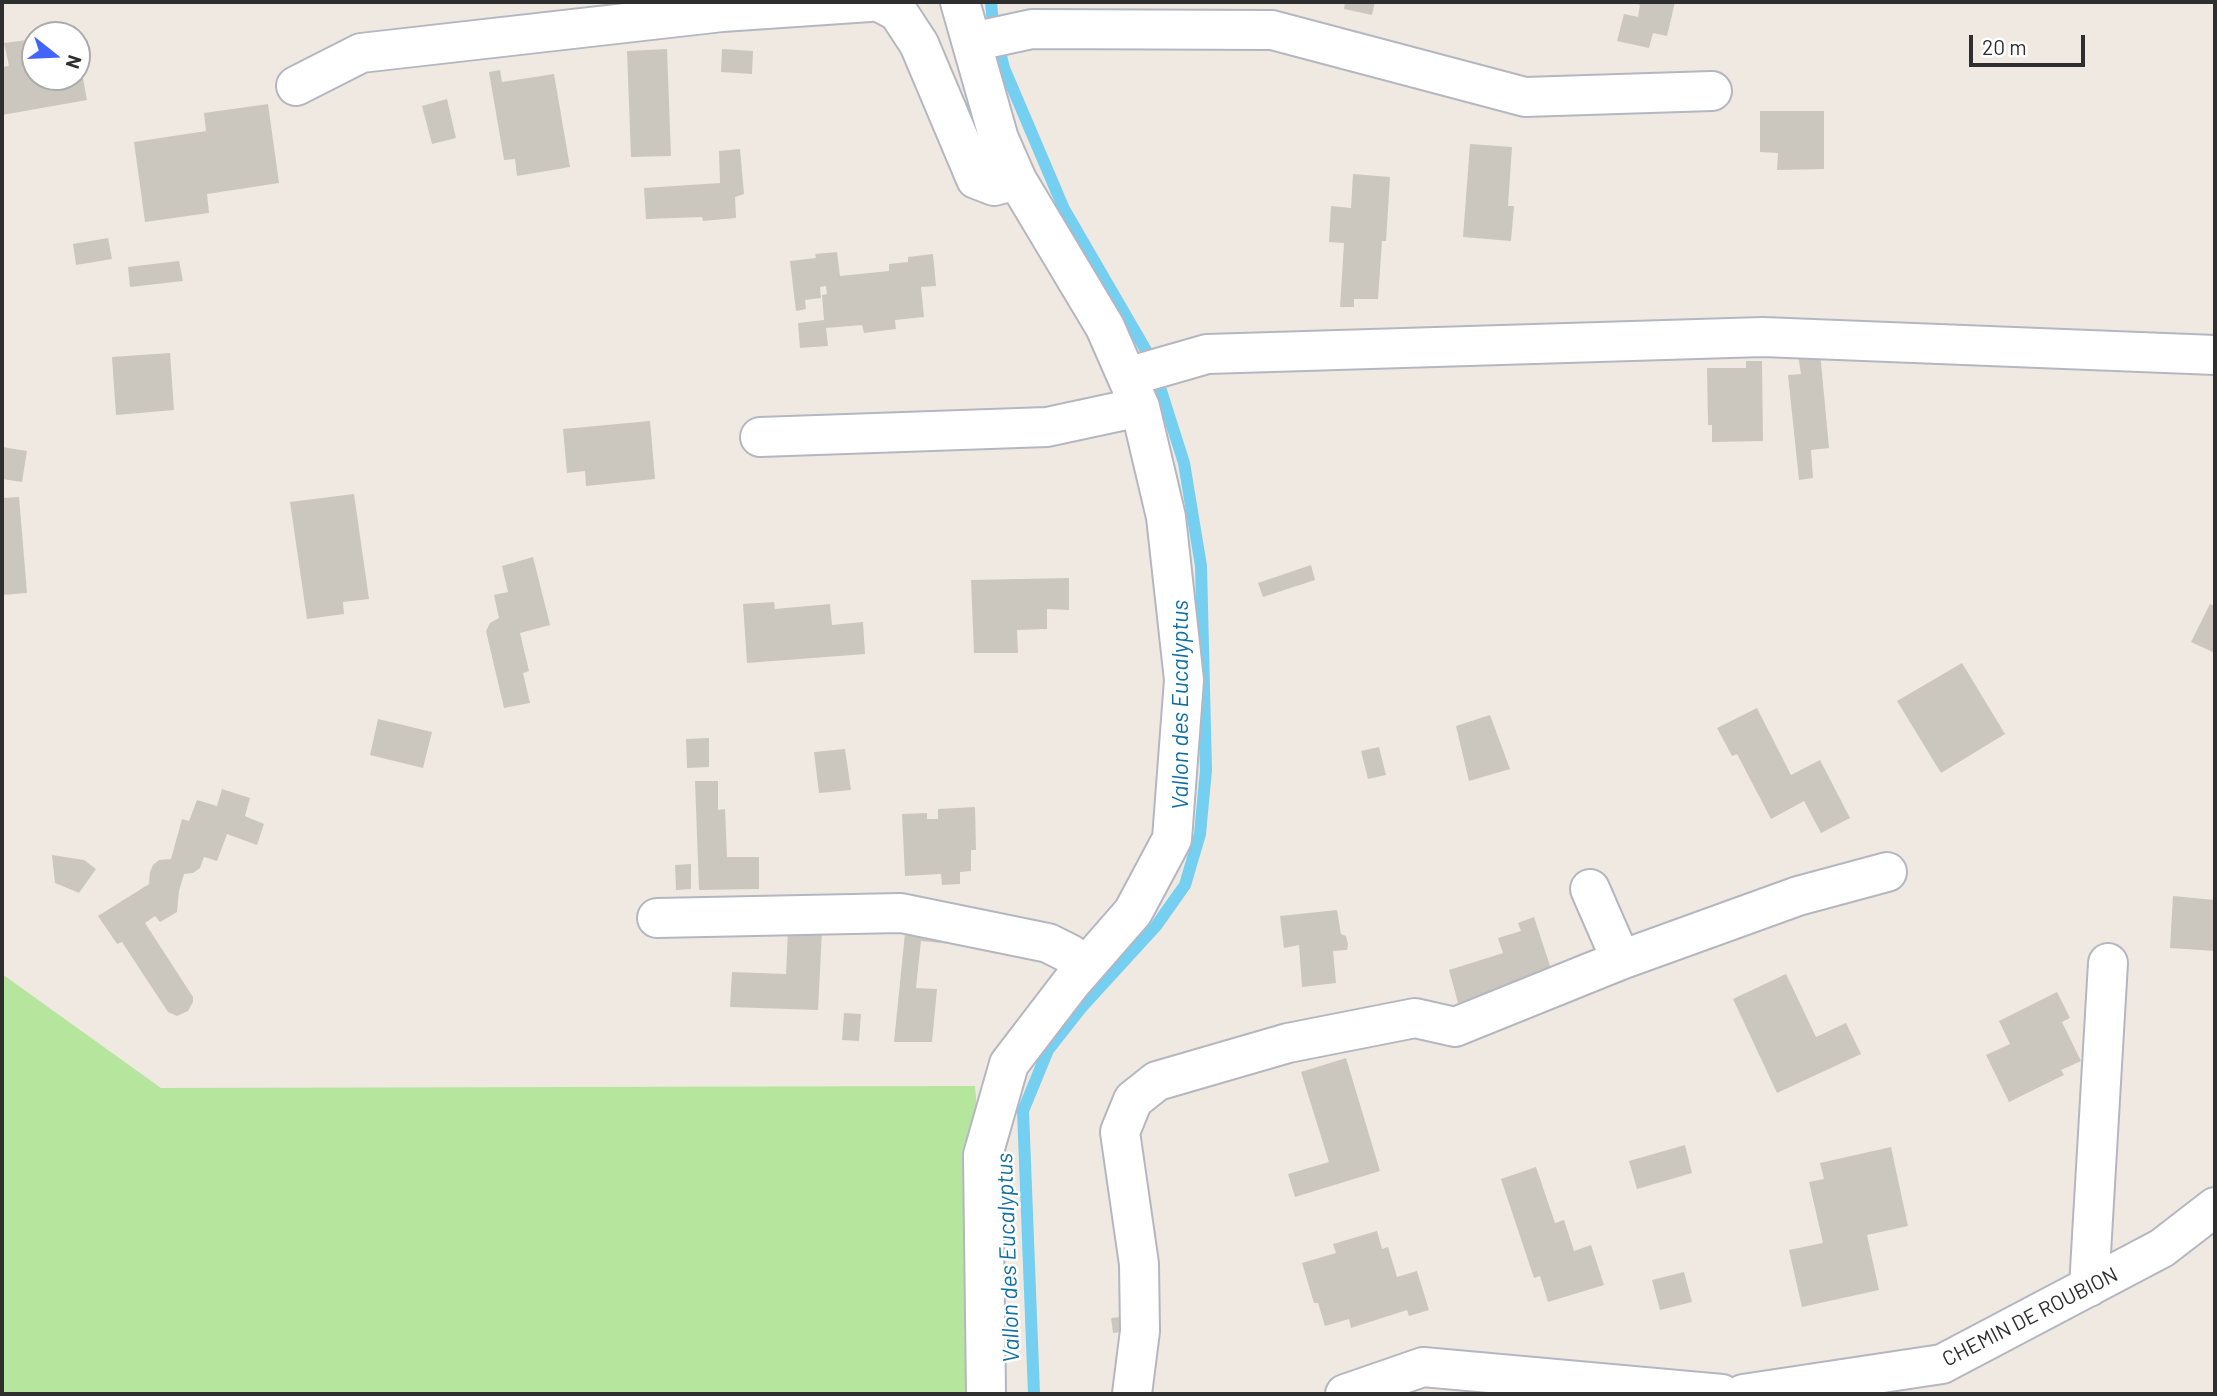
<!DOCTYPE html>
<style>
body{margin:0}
#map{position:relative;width:2217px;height:1396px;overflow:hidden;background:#efe9e1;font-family:Barlow,sans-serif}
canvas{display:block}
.frame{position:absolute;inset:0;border:4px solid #2e2e2e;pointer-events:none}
.north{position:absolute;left:21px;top:21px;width:70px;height:70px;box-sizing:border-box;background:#fff;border:2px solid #ababab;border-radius:50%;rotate:108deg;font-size:19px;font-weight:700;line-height:28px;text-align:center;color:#2e2e2e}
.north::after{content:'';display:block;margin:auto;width:24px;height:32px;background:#4264fb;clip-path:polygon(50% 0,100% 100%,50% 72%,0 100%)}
.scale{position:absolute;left:1969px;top:35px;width:116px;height:32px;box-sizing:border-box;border:4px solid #2e2e2e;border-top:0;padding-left:9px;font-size:21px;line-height:24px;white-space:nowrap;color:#2e2e2e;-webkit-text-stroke:5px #fff;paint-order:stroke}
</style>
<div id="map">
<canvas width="2217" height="1396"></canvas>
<div class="frame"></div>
<div class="north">N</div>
<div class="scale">20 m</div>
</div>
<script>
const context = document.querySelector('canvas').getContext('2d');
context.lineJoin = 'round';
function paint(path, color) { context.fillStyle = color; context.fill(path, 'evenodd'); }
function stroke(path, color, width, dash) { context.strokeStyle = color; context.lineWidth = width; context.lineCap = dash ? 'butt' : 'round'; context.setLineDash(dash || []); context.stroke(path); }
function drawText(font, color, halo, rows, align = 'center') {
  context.font = font + ' Barlow,sans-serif'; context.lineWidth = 5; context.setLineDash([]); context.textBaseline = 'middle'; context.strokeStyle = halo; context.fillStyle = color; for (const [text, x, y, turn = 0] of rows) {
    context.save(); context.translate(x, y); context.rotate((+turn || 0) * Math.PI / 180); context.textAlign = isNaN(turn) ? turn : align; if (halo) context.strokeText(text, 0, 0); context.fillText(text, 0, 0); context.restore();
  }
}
const green = new Path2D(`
 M2,974L161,1088L975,1086L1000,1394H2Z`);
const stream = new Path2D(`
 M991,2L993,25L1004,68L1064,209L1151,359L1184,463L1201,566L1206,770L1200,834L1185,885L1156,926L1081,1008L1048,1050L1023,1111L1034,1394`);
const building = new Path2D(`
 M1345,2H1375L1372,15L1344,9Z
 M1633,2H1675L1667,36L1653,33L1649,48L1617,41L1624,14L1638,17L1640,5Z
 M35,39V77H77L78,51L87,100L2,115V67L9,66L4,43Z
 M667,49L671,156L631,157L627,51Z
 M722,49L753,51L752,74L721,72Z
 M500,70L502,82L554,74L570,167L517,176L515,159L504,160L489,72Z
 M447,99L456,138L432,144L422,106Z
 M268,104L279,183L207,194L209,213L145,222L134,142L206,131L204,113Z
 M1760,111H1824V169L1777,170L1778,153L1760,152Z
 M1470,144L1512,147L1508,206H1514L1511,241L1463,237Z
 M740,149L744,194L735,197L736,218L703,221L702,217L646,219L644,188L720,183L719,151Z
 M1353,174L1390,177L1386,241H1382L1378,299H1354V307H1340L1344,243L1329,242L1331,206L1351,208Z
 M108,238L112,259L76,265L73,244Z
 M837,252L840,276L889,271V264L908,262V257L933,254L936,286L921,287L924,317L895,320L896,329L864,333L862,325L826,328L828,346L800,348L798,323L824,320L822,295L827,294L826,286L820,287L821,298L805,300L806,309L796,311L790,261L816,258L815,254Z
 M179,261L183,281L130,287L128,267Z
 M1820,352L1829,448L1811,450L1813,478L1799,480L1788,375L1801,374L1798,355Z
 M170,353L174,410L116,415L112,357Z
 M1746,361H1762L1763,441L1712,442V425H1708L1707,368H1746Z
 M650,421L655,479L586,486L585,471L567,473L563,429Z
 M2,447L27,451L22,482L2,479Z
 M354,494L369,599L343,602L344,614L307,619L290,502Z
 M19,497L27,593L2,595V498Z
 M533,557L550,625L520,633L529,671L523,673L530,703L504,708L486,631L490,623L499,618L494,595L508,592L502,566Z
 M1311,565L1315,580L1263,597L1258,583Z
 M1069,578V610L1047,609V629L1017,630L1018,653H974L971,580Z
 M774,602L775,609L830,604L832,625L863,622L865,654L747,663L743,604Z
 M2210,604L2215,606V653L2191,642Z
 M1962,663L2005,734L1941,773L1897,701Z
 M1757,708L1791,775L1820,760L1850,818L1821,833L1804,801L1771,819L1737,754L1732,756L1717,728Z
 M1490,715L1510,769L1469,781L1456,726Z
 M378,719L432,732L423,768L370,755Z
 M709,738V767L687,768L686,739Z
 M1379,747L1386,775L1368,779L1361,751Z
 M845,749L851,790L819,793L814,752Z
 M695,781H718V810L725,809L727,857H759V889L699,890Z
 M222,789L250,798L245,816L264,824L257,845L227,834L217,861L204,857L200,868L193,873L184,874L179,891L177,912L160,922L155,916L145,923L193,997V1002L188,1011L177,1016L168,1012L122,942L117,944L98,916L149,884L150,872L153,865L159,860L171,859L182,819L189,821L197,800L217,806Z
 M975,807L976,850H971V871L960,872V884L942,885L941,874L905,876L902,814L927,813V819H938V809Z
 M52,855L84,860L96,869L79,893L55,883Z
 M691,864V889L676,890L675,865Z
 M2173,896L2215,900V951L2170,948Z
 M1337,910L1341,934L1346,936L1348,944L1347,950L1333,951L1336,983L1302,987L1299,945L1284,948L1280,916Z
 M1534,917L1552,972L1458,1003L1449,970L1503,953L1498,938L1521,931L1518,923Z
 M906,923L952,933L951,944L921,941L916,988L937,989L932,1042H894Z
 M788,930L822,931L818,1010L730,1007L732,972L786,974Z
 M1786,974L1816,1037L1846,1023L1861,1054L1777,1093L1733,999Z
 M2057,992L2070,1018L2062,1022L2081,1061L2061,1070L2064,1075L2009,1102L1986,1055L2010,1044L1999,1021Z
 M844,1013L861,1014L859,1041L842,1040Z
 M1346,1058L1380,1171L1295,1197L1288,1174L1329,1162L1301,1072Z
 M1685,1145L1692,1173L1637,1189L1629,1161Z
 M1891,1147L1908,1226L1867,1235L1879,1290L1802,1307L1789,1250L1823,1243L1809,1182L1824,1179L1820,1163Z
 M1536,1167L1555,1223L1564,1220L1574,1251L1591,1245L1604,1285L1548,1302L1540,1276L1534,1278L1501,1179Z
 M1377,1231L1382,1249L1388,1247L1397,1277L1417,1271L1429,1310L1409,1316L1407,1310L1351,1328L1349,1319L1325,1326L1318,1303H1314L1302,1263L1336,1253L1333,1244Z
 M1684,1272L1692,1302L1660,1310L1652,1280Z
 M1129,1316L1130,1331L1113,1333L1111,1318Z`);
const minor = new Path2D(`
 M879,2L898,12L919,44L976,179L994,186L1017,180
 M960,2L999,139L1017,180L1105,327L1140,407L1166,517L1184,680L1172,839L1133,912L1071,983L1009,1064L983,1155L986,1394
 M972,42L1032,29L1272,30L1525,97L1712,91
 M296,86L361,53L722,12L870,2
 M1127,377L1207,354L1763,337L2215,355
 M760,437L1047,427L1140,407
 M1590,889L1621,960
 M657,918L901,913L1048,943L1070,954L1083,969
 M2089,1287L2108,963
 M1132,1394L1140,1331L1139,1264L1120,1132L1133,1100L1157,1081L1288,1043L1415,1018L1455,1027L1621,960L1798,896L1887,872
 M1345,1394L1423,1367L1722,1394
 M1743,1394L1942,1364L2162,1248L2215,1207`);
const streetNames = [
 ["CHEMIN DE ROUBION",2030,1317,-27]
];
const waterNames = [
 ["Vallon des Eucalyptus",1180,705,-90],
 ["Vallon des Eucalyptus",1008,1258,-92]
];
paint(green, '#b6e59e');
stroke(stream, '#75cff0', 12);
paint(building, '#cbc7bf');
stroke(minor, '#b4b7c1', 42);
stroke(minor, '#fff', 38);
drawText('21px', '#2e2e2e', '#fff', streetNames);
drawText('italic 23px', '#0d6fa3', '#fff', waterNames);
</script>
